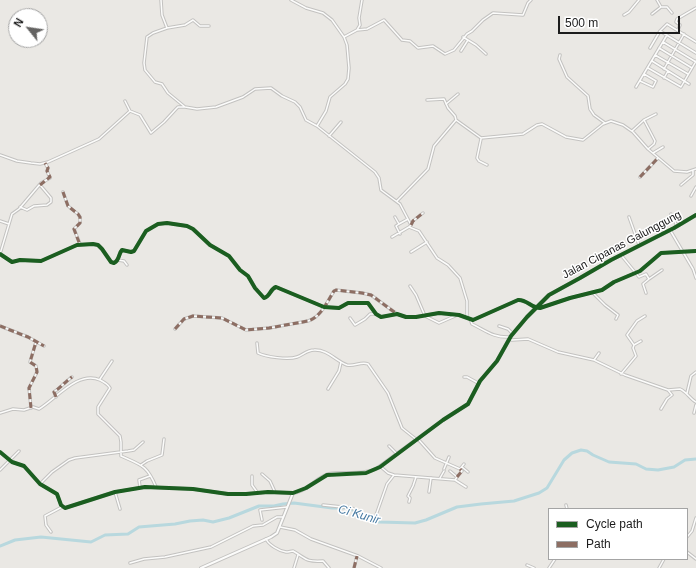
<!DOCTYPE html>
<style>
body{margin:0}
#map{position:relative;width:696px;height:568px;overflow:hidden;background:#eae8e4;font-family:Arial,sans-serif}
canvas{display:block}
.legend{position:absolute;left:548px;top:508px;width:140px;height:52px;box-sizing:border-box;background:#fff;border:1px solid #a4a4a4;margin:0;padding:5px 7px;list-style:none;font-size:12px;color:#1c1c1c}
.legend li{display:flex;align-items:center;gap:8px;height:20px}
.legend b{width:20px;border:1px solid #a4a4a4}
.north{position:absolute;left:8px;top:8px;width:40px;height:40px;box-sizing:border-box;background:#fff;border:1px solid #a4a4a4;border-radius:50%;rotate:300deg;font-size:11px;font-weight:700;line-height:16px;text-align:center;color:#1c1c1c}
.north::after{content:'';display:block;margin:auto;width:14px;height:18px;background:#646362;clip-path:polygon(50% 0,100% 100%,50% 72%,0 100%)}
.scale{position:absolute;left:558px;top:16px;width:122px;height:18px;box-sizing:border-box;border:2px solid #1c1c1c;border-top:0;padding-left:5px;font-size:12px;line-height:14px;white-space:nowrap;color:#1c1c1c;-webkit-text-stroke:3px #fff;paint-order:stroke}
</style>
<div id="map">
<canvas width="696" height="568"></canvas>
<ul class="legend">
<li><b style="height:5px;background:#1b5e20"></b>Cycle path</li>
<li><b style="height:5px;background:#8d6e63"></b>Path</li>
</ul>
<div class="north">N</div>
<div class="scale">500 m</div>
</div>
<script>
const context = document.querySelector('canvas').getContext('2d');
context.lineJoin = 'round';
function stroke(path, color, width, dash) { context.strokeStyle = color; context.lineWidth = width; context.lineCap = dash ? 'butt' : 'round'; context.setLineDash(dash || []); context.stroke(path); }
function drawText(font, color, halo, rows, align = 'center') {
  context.font = font + ' Arial,sans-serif'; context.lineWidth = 3; context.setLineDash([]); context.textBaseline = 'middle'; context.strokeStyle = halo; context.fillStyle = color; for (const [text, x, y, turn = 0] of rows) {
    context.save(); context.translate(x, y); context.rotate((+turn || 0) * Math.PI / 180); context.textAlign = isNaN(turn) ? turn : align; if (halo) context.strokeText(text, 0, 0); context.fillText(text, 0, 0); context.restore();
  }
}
const river = new Path2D(`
 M0,546L15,540L41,537L91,542L105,535L128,534L139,527L175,524L190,521L203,520L213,522L229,518L259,506H274L283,504L294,503L332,508H345L353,510L367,518L379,522L415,523L426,520L457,507L481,504L514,501L539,493L547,488L564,460L572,453L581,450L587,451L593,455L609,462L636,464L646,469L658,470L674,467L685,460L696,459`);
const minor = new Path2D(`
 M161,0L162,15L167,28L153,33L147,37L144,63L145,70L155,82L162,84L168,93L185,107L197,109L216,107L243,97L255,89L271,88L282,96L295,102L300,107L306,120L317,126
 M291,0L306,8L323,13L332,20L344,37L347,45L349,68L348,79L345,84L330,97L326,111L317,126L375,172L379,178L381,190L400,204L411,225L409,227L419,231L437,258L448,265L460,278L467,301V318
 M657,0L661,7H667L672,13
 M652,14L661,7
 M624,15L629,12L639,0
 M167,28L185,25L193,20L200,26H209
 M357,30L360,25L359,18L362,0
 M678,30L680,25L676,22L677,19L696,8
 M660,31L696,53
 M344,37L357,30L367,29L384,20L402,40L410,41L418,48L433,46L445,54L454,50L467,34L472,31L483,20L493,13L523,15L528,3L531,0
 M463,37L476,45L486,54
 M663,42L696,62
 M650,48L660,31L667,24L696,42
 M659,48L692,68
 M461,51L468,40
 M560,55L559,59L567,77L588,96L590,109L594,115L605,123
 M655,55L688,74
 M652,61L689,84
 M648,68L681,87L696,61
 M664,69L684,34
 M664,78L668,71
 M640,81L653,87L656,81L644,74
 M636,87L667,35
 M125,101L130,111
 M446,104L458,94
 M456,120L481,138L523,134L537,125L542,124L566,137L583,140L603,124L611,121L623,125L633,132L648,149L674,171L687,172L696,169
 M632,131L644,120
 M329,136L341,122
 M481,139L477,158L479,161L487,165
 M648,149L654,144L655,141L644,120L656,114
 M653,153L663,147
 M0,155L17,161L31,163L40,164L48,162L99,139L130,111L140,115L151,133L164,122L176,109L178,107H185
 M640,177L658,158
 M681,185L693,175V171
 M63,192L68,206L78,214L80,217V223L74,229L80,244
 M691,196L696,187
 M397,201L428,169L434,146L456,120L455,116L448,108L444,99L427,100
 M20,207L27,210L34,206L47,205L51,202V198L40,185
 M671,214L677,226
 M395,217L399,224L408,219
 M629,217L639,245
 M0,221L9,224
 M399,224L396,226L400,234
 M411,225L413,221L423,213
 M670,230L693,269L696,278
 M392,237L409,227
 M411,252L427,242
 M0,254L12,262L20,260L41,261L77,245L93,244L98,245L102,249L111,262L114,263C120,260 118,254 122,250L131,252L134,251L146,231L158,224L167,223L187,226L193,229L210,245L229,256L240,270L248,276L255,288L264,298C270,297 270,289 276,287L324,307L339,308L348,303H368L376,314L381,317L397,314L406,317H416L439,313L459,315L473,320L518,300C526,299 532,308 540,308L570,298L602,290L614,282L640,271L661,253L696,251
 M0,254L12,214L19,209L41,183L50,178L47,171L48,168L45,163
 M621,255L639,277L646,274L649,279L662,270
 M118,260L124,261L127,265
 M410,286L416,295L425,316L439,323L455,316
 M593,293L605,305L618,315L616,319
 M646,293L643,284L649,279
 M350,318L355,325L365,319L370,314H376
 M470,319L472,324C485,330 493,338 510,337
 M0,326L28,337L44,346
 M499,326L508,329L513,334
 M175,329L184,319L193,316L222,318L246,330L269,328L308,321C321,317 327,302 334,291L336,290L362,293L371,295L397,314
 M509,339L512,340L528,339L558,352L594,360L625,375L668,390L680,389C687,392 690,399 696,402
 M257,343L258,353C266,357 288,360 297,357C303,355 307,350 314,350C327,349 336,361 347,365C354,367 361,361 368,364L388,393L402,428L417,440
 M634,345L641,341
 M594,360L599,353
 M621,374L636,356L633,348L634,345L627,335L637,321L645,316
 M464,377H467L478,383
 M100,379L112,361
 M328,389L339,371L341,362
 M687,393L691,376L696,372
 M56,397L54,392C61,387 65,382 72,377
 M31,408L29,388L37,372L36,366L30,362L36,342
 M661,409L667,399L672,395L668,390
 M0,413L13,409L24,410L33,407L39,409C56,399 78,370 100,380C104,382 108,384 110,388L98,407V414L120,436L121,442V456C141,465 147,465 156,487
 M694,413L696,405
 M418,439L435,458L460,469
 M389,446L397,454
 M0,452L12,462L24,466L40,484L57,494L61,505L65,508L115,492L145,487L193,489L228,494H246L268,492L293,493
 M141,465L147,461L162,455L164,439
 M381,467L388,473L394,475L455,480L466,487
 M462,467L468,472
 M444,469L449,457
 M0,470L19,451
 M450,471L457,477L455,480
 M262,474L270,481L275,492
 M252,476V485L257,492
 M457,477L462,471L460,469L464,464
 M440,478L444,471
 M40,484L52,472L69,460L75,458L128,451L134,450L143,442
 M140,487L139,480L150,476
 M115,492L120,509
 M429,492L431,478
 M409,502L410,498L408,496L413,486L416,477
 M323,505L352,508L368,517L375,518L387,484L394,475
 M566,505L567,509
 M262,520L260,510L287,507
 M280,527L295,530L311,539L358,556L381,568
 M51,532L46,525L45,516L62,507
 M687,537L692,531L696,518
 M266,539C269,545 279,551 286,552C289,552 291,551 293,551C307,559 305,562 323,561L329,568
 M687,552L696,559
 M130,563L144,559L165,557L211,547L253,526L263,525L277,517H283
 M527,565L534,568
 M294,568L298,555
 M354,568L357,556
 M549,568L555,559
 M659,568L664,559`);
const tertiary = new Path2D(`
 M201,568L271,537L277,533L293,493C308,491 317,477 329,474C344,471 361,476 376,469L443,420L468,404L480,381L497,361L511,336L527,317L549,295L580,278L611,260L674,228L696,215`);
const quiet = new Path2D(`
 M640,177L658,158
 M40,185L50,177L47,171L48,168L45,163
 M63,192L68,206L78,214L80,217V223L74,229L80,245
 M411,225L413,221L423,213
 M0,326L28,337L44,346
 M175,329L184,319L193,316L222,318L246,330L269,328L308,321C321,317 327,302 334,291L336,290L362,293L371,295L397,314
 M56,397L54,392C61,387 65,382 72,377
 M31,408L29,388L37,372L36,366L30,362L36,342
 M457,477L462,471L460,469
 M354,568L357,556`);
const cycleway = new Path2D(`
 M0,254L12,262L20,260L41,261L77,245L93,244L98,245L102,249L111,262L114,263C120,260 118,254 122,250L131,252L134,251L146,231L158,224L167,223L187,226L193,229L210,245L229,256L240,270L248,276L255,288L264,298C270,297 270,289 276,287L324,307L339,308L348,303H368L376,314L381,317L397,314L406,317H416L439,313L459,315L473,320L518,300C526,299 532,308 540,308L570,298L602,290L614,282L640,271L661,253L696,251
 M0,452L12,462L24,466L40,484L57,494L61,505L65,508L115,492L145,487L193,489L228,494H246L268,492L293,493L306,488L327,475L366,473L380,467L443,420L468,404L480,381L497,361L511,336L527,317L549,295L580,278L611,260L674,228L696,215`);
const streetNames = [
 ["Jalan Cipanas Galunggung",622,245,-28]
];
const waterNames = [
 ["Ci Kunir",359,515,16]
];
stroke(river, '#b8d8de', 3);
stroke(minor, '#c3c2c0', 3.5);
stroke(tertiary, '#c3c2c0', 4);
stroke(minor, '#fcfcfb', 1.5);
stroke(tertiary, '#fcfcfb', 2);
stroke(quiet, '#8d6e63', 3, [6, 3]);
stroke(cycleway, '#1b5e20', 4);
drawText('11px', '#1c1c1c', '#fff', streetNames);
drawText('italic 12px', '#477aa2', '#fff', waterNames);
</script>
